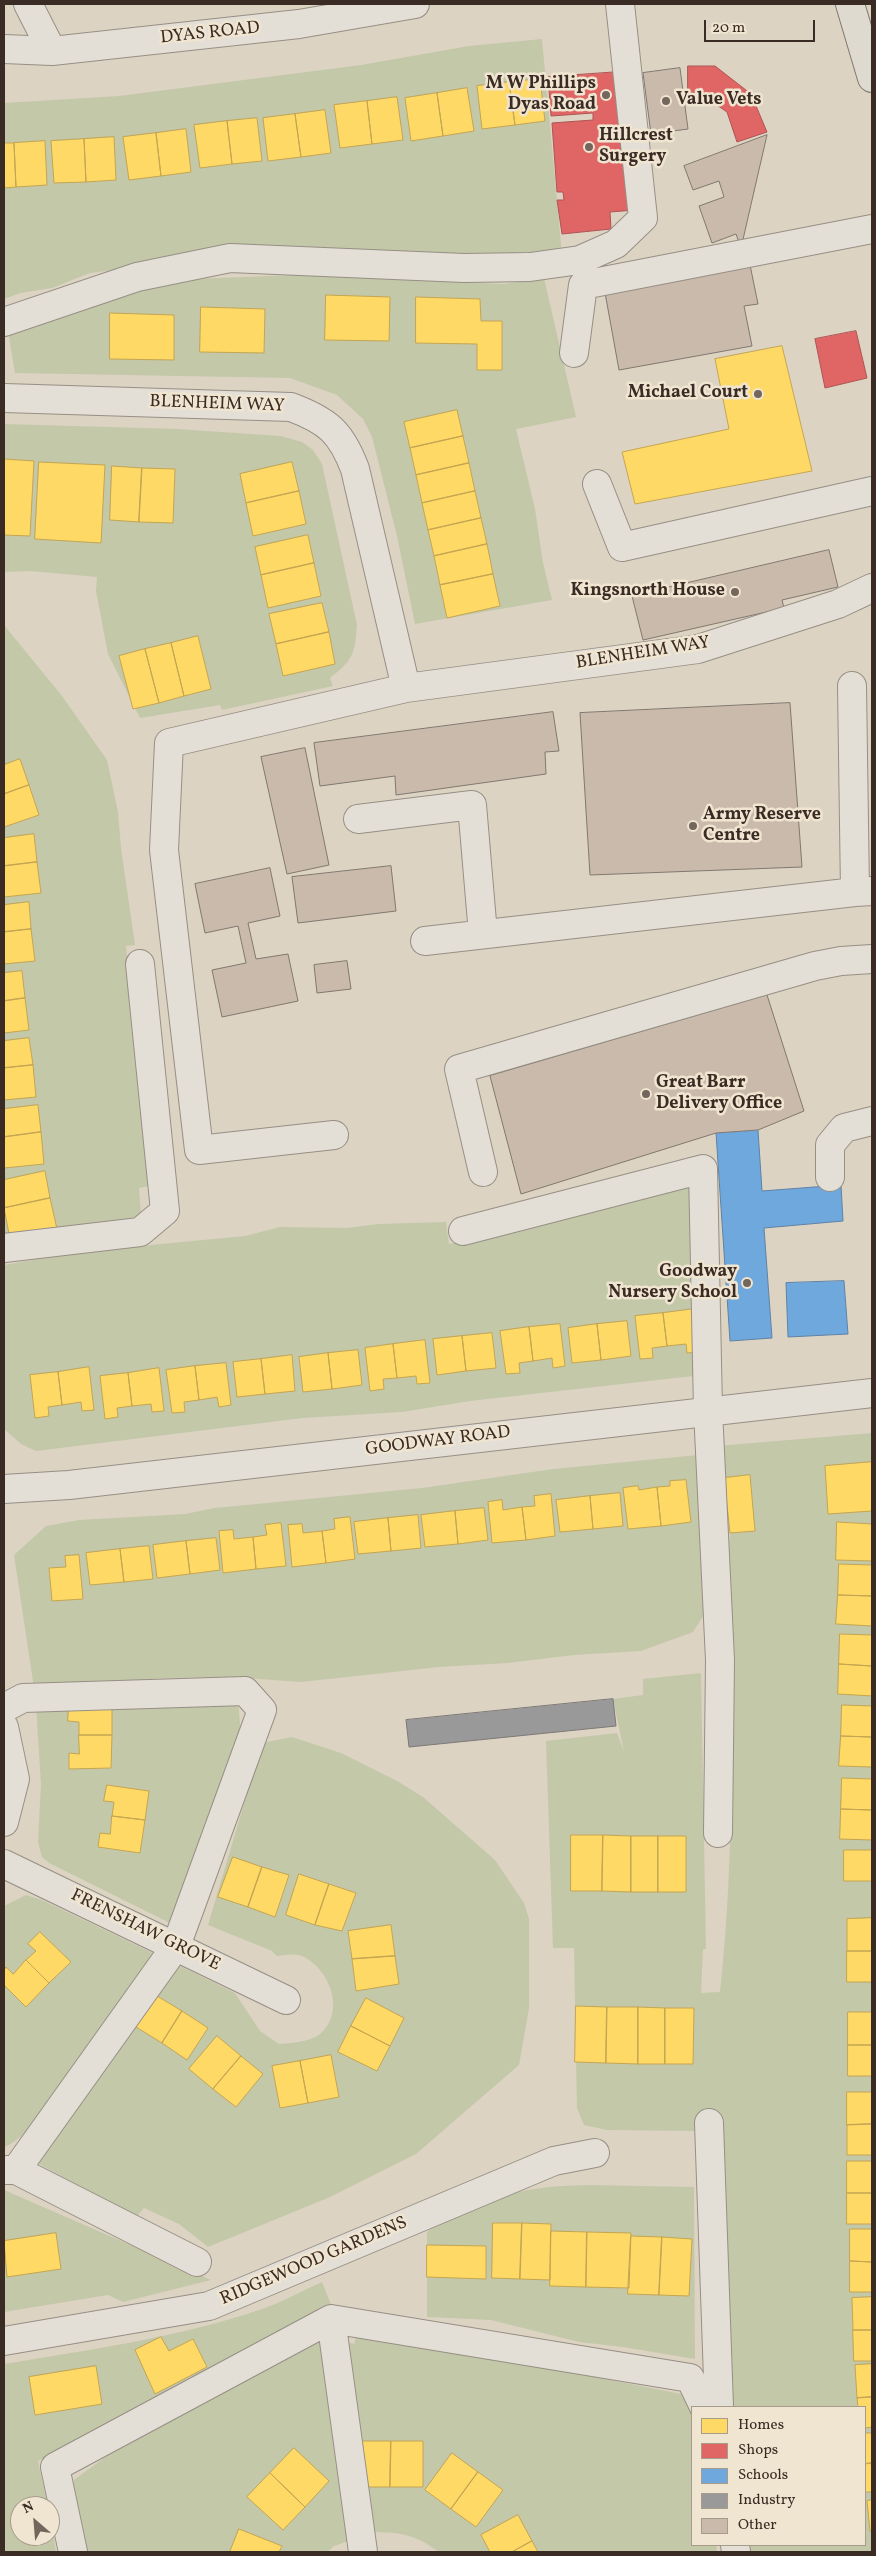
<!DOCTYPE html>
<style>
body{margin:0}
#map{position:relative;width:876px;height:2556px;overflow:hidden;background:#dcd3c2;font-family:Vollkorn,serif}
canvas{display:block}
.frame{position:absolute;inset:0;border:5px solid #3b2b25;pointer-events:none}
.legend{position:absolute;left:691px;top:2406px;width:175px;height:140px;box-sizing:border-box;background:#efe5d0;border:1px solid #a79b8c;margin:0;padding:6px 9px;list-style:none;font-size:15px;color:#3b2b25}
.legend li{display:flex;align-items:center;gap:10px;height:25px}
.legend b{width:25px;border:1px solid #a79b8c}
.north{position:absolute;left:10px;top:2496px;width:50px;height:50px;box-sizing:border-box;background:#efe5d0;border:1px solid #a79b8c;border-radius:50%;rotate:333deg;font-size:14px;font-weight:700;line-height:20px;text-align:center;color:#3b2b25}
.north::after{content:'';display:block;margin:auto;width:18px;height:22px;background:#73665c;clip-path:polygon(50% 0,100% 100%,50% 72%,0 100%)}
.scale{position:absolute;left:704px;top:20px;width:111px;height:22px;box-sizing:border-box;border:2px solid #3b2b25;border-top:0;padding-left:6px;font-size:15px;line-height:18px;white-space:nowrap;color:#3b2b25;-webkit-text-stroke:4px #efe5d0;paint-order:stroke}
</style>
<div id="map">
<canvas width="876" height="2556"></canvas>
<div class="frame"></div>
<ul class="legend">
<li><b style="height:14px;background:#ffd966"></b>Homes</li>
<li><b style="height:14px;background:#e06666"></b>Shops</li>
<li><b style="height:14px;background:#6fa8dc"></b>Schools</li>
<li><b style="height:14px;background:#999"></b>Industry</li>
<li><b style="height:14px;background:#cabaab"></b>Other</li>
</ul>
<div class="north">N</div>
<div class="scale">20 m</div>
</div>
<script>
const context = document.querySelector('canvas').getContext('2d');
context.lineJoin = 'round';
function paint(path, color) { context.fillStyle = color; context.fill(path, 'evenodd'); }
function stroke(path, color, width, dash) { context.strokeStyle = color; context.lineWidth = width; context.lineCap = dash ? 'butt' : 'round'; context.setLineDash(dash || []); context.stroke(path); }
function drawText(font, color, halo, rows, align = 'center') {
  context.font = font + ' Vollkorn,serif'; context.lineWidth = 5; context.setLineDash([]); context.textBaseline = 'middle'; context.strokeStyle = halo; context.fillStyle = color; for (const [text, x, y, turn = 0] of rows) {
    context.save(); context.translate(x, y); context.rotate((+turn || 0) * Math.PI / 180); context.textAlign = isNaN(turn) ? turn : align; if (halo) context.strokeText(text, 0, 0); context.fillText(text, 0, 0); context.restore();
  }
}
const green = new Path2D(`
 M542,39L562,255L132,268L90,273L52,288L20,293L4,299V103L119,96L361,65L469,46Z
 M296,275L504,284L544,278L576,417L516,429L535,509L543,563L552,600L415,624L397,536L372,437L363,419L337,395L290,378L15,373L8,331L112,296L192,279Z
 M4,424L177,429L281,436L302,442L313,450L322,464L357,625C355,654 353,660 330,678L333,686L222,710L220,705L140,718L108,654L96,591L97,577L30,571L4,572Z
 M4,625L62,696L107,760L118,812L121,848L135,945L126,946L149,1186L139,1188L141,1214L134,1222L4,1239Z
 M689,1185L699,1210L702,1375L470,1401L402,1412L303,1418L36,1451L21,1444L4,1429V1265L78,1252L245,1236L280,1227L347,1228L378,1224L446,1222L449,1244L519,1232Z
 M872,1433V2552H746L745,2545H865V2407H732L723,2124L700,2123L697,2131L607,2130L584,2125L577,2108L574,1948H553L546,1741L617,1733L624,1752L613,1699L643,1695V1679L701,1673L706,1949H703L701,1993L720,1992C736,1848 731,1709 728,1565L730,1533L717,1446Z
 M698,1455L707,1610L693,1632L641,1651L574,1655L508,1663L439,1667L301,1682L232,1677L164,1678L34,1688L14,1555L46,1526L79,1520L185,1514L215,1508L422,1488L553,1469Z
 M238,1699L241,1736L176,1926L49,1863L42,1857L38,1842L41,1784L36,1705Z
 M292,1737L341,1753L397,1781L423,1797L495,1860L524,1903L529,1919V2008L519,2065L416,2154L330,2197L208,2247L179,2224L144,2208L133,2221L100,2198L34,2161L172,1962L235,1993L260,2031L279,2044C291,2043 310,2042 320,2034C346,2012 330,1970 304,1957C296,1953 286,1955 277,1956L272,1951L208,1925L262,1743Z
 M26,1895L42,1900L159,1956L33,2128L9,2145L4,2147V1906Z
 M590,2185L694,2187L695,2359L623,2347L579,2342L491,2320L427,2317V2232C438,2222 450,2217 464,2211C511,2190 538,2186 590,2185Z
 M4,2190L211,2280L123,2302L108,2295L4,2312Z
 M322,2282L332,2307L133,2413L38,2461L48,2506H20V2536H50V2515L56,2552H4V2364C89,2350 174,2338 256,2311C278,2304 300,2292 322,2282Z
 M358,2330L691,2396L692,2545H716L717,2552H439C413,2533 398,2532 366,2532L340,2340L354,2344Z
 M309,2340L319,2342L327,2349L351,2540L334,2546L327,2552H86L71,2508L74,2480L123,2444Z`);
const homes = new Path2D(`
 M540,79L545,121L515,125L509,82Z
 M509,82L515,125L482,129L477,86Z
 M467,88L474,131L443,136L437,93Z
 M437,93L443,136L411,141L405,98Z
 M397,97L403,140L372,144L367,101Z
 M367,101L372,144L340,148L334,105Z
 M325,110L331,153L301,157L295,114Z
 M295,114L301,157L268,161L263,118Z
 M257,118L262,161L232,164L227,121Z
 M227,121L232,164L200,168L194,125Z
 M186,129L191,172L161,176L156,133Z
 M156,133L161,176L129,180L123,137Z
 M114,137L116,180L86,182L84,139Z
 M84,139L86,182L54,183L51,141Z
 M45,141L47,185L16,187L14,143Z
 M4,143H14L16,187L4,188Z
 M326,295L390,297L389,341L325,340Z
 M416,297L480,299L481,321H502V370H477V344L416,343Z
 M201,307L265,309L264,353L200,352Z
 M110,313L174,315V360L110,359Z
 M782,346L812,471L635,504L622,452L729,429L715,359Z
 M457,410L463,436L410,448L404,422Z
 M463,436L469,463L416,475L410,448Z
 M4,459L34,461L30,536L4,535Z
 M39,462L105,465L101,543L35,539Z
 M292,462L299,491L246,503L240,474Z
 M469,463L475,491L422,503L416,475Z
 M112,466L142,468L139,522L110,520Z
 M142,468L175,469L173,523L139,522Z
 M299,491L306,524L253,536L246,503Z
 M475,491L481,518L428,530L422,503Z
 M481,518L487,544L434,556L428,530Z
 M308,535L314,563L261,575L255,547Z
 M487,544L493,574L440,585L434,556Z
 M314,563L321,596L268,608L261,575Z
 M493,574L500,606L447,618L440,585Z
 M322,603L329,632L276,644L269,614Z
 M329,632L335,664L283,676L276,644Z
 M198,636L211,689L184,696L171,643Z
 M171,643L184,696L159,703L145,649Z
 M145,649L159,703L133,709L119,656Z
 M20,759L29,785L4,794V765Z
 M29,785L39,815L4,827V794Z
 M34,834L37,862L4,866V838Z
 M37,862L41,893L4,897V866Z
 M29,902L31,929L4,932V905Z
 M31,929L35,961L4,964V932Z
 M22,971L25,998L4,1001V973Z
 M25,998L29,1030L4,1033V1001Z
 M29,1038L33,1065L4,1068V1041Z
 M33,1065L36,1097L4,1100V1068Z
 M38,1105L41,1132L4,1137V1109Z
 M41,1132L44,1164L4,1168V1137Z
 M45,1171L50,1198L4,1208V1180Z
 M50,1198L57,1229L10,1239L4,1208Z
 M694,1309L699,1352L687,1353L686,1344L667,1346L663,1313Z
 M663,1313L667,1346L652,1348L653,1358L640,1359L635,1316Z
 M627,1321L631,1356L601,1360L597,1324Z
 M560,1324L565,1366L553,1368L552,1358L533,1361L529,1327Z
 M597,1324L601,1360L572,1363L568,1328Z
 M529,1327L533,1361L519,1363L520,1373L506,1374L500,1331Z
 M492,1333L496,1368L466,1371L462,1336Z
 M462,1336L466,1371L437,1375L433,1339Z
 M425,1340L430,1383L417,1384L416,1376L397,1378L393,1344Z
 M393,1344L397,1378L383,1379L384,1389L370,1391L365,1348Z
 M358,1350L362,1385L332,1389L328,1353Z
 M328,1353L332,1389L303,1392L299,1357Z
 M292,1355L295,1391L265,1394L261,1359Z
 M261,1359L265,1394L237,1397L233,1362Z
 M226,1363L231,1405L219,1407L217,1397L199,1400L195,1366Z
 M195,1366L199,1400L184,1402L185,1412L172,1413L166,1370Z
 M89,1367L94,1410L82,1411L81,1402L62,1405L58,1372Z
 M159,1368L164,1411L152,1412L151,1404L132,1406L128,1373Z
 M58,1372L62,1405L48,1407L49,1416L35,1418L30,1375Z
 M128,1373L132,1406L117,1408L118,1417L105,1419L100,1376Z
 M872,1462V1511L828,1514L825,1466Z
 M750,1475L755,1531L730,1533L724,1478Z
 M686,1480L691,1522L661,1526L657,1487L670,1486V1481Z
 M638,1486L639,1490L657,1487L661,1526L628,1529L623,1488Z
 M620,1493L623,1526L593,1529L590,1496Z
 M551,1494L555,1536L526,1540L522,1507L535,1506L534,1496Z
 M590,1496L593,1529L560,1532L556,1500Z
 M502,1500L503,1510L522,1507L526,1540L492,1543L488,1502Z
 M484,1508L488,1540L458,1544L455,1511Z
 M455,1511L458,1544L425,1547L421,1515Z
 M418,1515L421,1548L391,1551L388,1518Z
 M350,1517L355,1559L326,1563L322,1531L335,1529L334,1519Z
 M388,1518L391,1551L358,1554L354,1522Z
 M837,1522L872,1524V1561L836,1560Z
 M281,1523L286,1566L256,1569L253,1537L267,1535L265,1525Z
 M302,1524L303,1533L322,1531L326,1563L292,1567L288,1525Z
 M233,1530L234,1539L253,1537L256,1569L223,1573L219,1531Z
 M216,1538L220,1570L190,1574L186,1541Z
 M186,1541L190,1574L157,1578L153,1545Z
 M149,1546L153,1579L124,1582L120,1549Z
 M120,1549L124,1582L90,1585L86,1553Z
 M79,1555L83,1599L52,1601L49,1568L66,1567L65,1556Z
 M839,1564L872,1565V1596L838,1595Z
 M838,1595L872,1596V1626L836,1624Z
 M840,1634L872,1635V1666L839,1664Z
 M839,1664L872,1666V1696L838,1694Z
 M69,1705H112V1735H79V1722L68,1721Z
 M842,1705L872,1706V1737L841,1736Z
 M79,1735H112L111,1768L69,1769V1753L79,1754Z
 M841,1736L872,1737V1767L839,1766Z
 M842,1778L872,1779V1810L841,1809Z
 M107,1785L149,1791L145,1820L112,1816L114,1802L104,1801Z
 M841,1809L872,1810V1840L840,1839Z
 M112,1816L145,1820L140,1853L98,1847L100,1833L110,1834Z
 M571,1835H603L602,1891H571Z
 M603,1835L631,1836V1892L602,1891Z
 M631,1836H658V1892H631Z
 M658,1836H686V1892H658Z
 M844,1850H872V1881H844Z
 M233,1857L262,1867L248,1907L218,1897Z
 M262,1867L289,1875L275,1917L248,1907Z
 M299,1874L329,1884L315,1925L286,1915Z
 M329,1884L356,1893L342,1931L315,1925Z
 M872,1918V1951H847V1919Z
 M391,1925L395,1956L352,1959L348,1931Z
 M40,1932L71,1962L49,1983L26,1960L36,1951L28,1944Z
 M847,1951H872V1982H847Z
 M395,1956L399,1984L356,1991L352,1959Z
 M26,1960L49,1983L26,2007L4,1985V1970L6,1967L13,1974Z
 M157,1996L182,2011L162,2043L136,2027Z
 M366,1998L404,2018L390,2046L351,2026Z
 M576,2006L607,2007L606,2063L575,2062Z
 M607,2007H638V2064L606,2063Z
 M638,2007L665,2008V2064H638Z
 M665,2008H694L693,2064H665Z
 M182,2011L208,2028L187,2060L162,2043Z
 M848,2012H872V2045H848Z
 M351,2026L390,2046L377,2071L338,2052Z
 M217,2036L241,2056L213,2089L189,2069Z
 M848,2045H872V2076H848Z
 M331,2055L339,2097L308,2103L300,2061Z
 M241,2056L263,2074L236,2107L213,2089Z
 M300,2061L308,2103L280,2108L272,2066Z
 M847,2092H872V2124L847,2125Z
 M872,2124V2155H847V2125Z
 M847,2161H872V2193H847Z
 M847,2193H872V2224H847Z
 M493,2223H522L520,2279L492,2278Z
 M522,2223L551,2224L550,2280L520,2279Z
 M850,2229H872V2262L850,2261Z
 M551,2231L587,2232L586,2287L550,2286Z
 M587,2232L631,2233L629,2288L586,2287Z
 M56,2233L61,2269L7,2277L4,2241Z
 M631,2236L662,2237L659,2295L628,2294Z
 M662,2237L692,2239L689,2296L659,2295Z
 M427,2245L486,2246V2279L427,2277Z
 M850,2261L872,2262V2292H850Z
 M872,2297V2330H853L852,2298Z
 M853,2330H872V2361H854Z
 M161,2337L169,2351L193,2339L207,2367L155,2394L135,2350Z
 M872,2364V2397L857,2398L855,2365Z
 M96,2366L102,2404L35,2415L29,2377Z
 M872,2397V2427L865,2428V2407H858L857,2398Z
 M865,2433H872V2463L865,2464Z
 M360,2441H391L390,2487H360Z
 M391,2441H423V2487H390Z
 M294,2448L329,2481L305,2507L270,2473Z
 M452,2453L478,2472L451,2509L425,2490Z
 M872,2463V2492H865V2464Z
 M478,2472L503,2490L476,2527L451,2509Z
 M270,2473L305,2507L283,2530L247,2497Z
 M872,2500V2531H870L867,2501Z
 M518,2515L532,2541L512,2552H490L481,2535Z
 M239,2529L282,2546L279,2552H230Z
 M532,2541L538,2552H512Z`);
const shops = new Path2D(`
 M688,66H715L751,94L767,132L737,142L727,112L701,94L688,92Z
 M619,72L635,210L610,212L611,229L562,234L557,200H564L563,192H557L552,123L593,120V113L551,116L548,77Z
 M856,331L867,378L825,388L815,339Z`);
const schools = new Path2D(`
 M758,1130L762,1191L841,1185L843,1221L764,1228L772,1338L730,1341L716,1133Z
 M844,1281L848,1334L788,1337L786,1283Z`);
const industry = new Path2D(`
 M613,1699L616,1726L409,1747L406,1720Z`);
const building = new Path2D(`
 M680,68L688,129L651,134L643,73Z
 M767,135L741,248L736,234L712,243L699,206L724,197L719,181L693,190L684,166Z
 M749,260L758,304L744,306L752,346L619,370L604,287Z
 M829,550L838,587L782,600L784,608L643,640L632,596Z
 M790,703L802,867L590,875L580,713Z
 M553,712L559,751L545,752L546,774L396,795L395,776L320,786L314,743Z
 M305,748L329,865L287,874L261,757Z
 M391,866L396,911L298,923L292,877Z
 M270,868L280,916L248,923L256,959L288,954L298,1001L222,1017L212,970L246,963L238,926L205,933L195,884Z
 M347,961L351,989L317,993L314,965Z
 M767,995L804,1111L758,1130L716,1133L521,1194L490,1076Z`);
const minor = new Path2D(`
 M28,4L52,51
 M4,49L52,51L299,24L415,4
 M4,322L137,277L230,258L464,268L530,267L580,260L616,244L643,218L620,4
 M574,353L583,285L872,229
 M4,398L291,407C328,421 341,432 355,469L406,688
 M597,484L622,547L872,491
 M852,686L855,892L872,891
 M358,819L472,805L483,934
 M425,941L855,892
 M334,1135L199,1150L164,850L169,743L406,688L698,649L838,604L872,588
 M483,1172L459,1069L815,966L841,961L872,959
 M830,1177V1145L844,1128L872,1121
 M463,1231L703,1169L708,1410L720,1660L718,1833
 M4,1248L140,1232L165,1211L140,964
 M4,1489L69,1485L872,1393
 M4,1708L23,1698L245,1691L262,1710L176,1946L16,2170H4
 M4,1727L15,1779L4,1822
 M4,1864L286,2000
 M709,2123L719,2407
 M16,2170L197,2262
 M331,2319L363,2552
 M4,2341L209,2306L554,2161L595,2153
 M735,2545L736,2552
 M73,2552L55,2467L331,2319L690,2378L704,2407`);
const major = new Path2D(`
 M850,4L872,78`);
const markers = [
 [606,95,5,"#73665c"],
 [666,101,5,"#73665c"],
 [589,147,5,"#73665c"],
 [758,394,5,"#73665c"],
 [735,592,5,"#73665c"],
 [693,826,5,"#73665c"],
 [646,1094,5,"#73665c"],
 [747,1283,5,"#73665c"]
];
const streetNames = [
 ["DYAS ROAD",210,34,-6],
 ["BLENHEIM WAY",217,405,2],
 ["BLENHEIM WAY",643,654,-9],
 ["GOODWAY ROAD",438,1442,-7],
 ["FRENSHAW GROVE",145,1931,26],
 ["RIDGEWOOD GARDENS",314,2262,-23]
];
const poiNames = [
 ["M W Phillips",596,85],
 ["Dyas Road",596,106],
 ["Value Vets",676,101,"left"],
 ["Hillcrest",599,137,"left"],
 ["Surgery",599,158,"left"],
 ["Michael Court",748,394],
 ["Kingsnorth House",725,592],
 ["Army Reserve",703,816,"left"],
 ["Centre",703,837,"left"],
 ["Great Barr",656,1084,"left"],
 ["Delivery Office",656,1105,"left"],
 ["Goodway",737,1273],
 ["Nursery School",737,1294]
];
paint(green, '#c3c8a9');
paint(homes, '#ffd966');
stroke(homes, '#c4a552', 1);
paint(shops, '#e06666');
stroke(shops, '#ae5452', 1);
paint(schools, '#6fa8dc');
stroke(schools, '#5f82a5', 1);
paint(industry, '#999');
stroke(industry, '#7d7876', 1);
paint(building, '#cabaab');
stroke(building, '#807870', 1);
stroke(minor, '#968f85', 30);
stroke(major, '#807870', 30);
stroke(minor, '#e4dfd6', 28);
stroke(major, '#dfdad0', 28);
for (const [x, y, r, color] of markers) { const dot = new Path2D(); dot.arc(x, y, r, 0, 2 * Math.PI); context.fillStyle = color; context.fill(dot); stroke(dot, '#efe5d0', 2); }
drawText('18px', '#3b2b25', '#efe5d0', streetNames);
drawText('bold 18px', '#3b2b25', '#efe5d0', poiNames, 'right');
</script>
